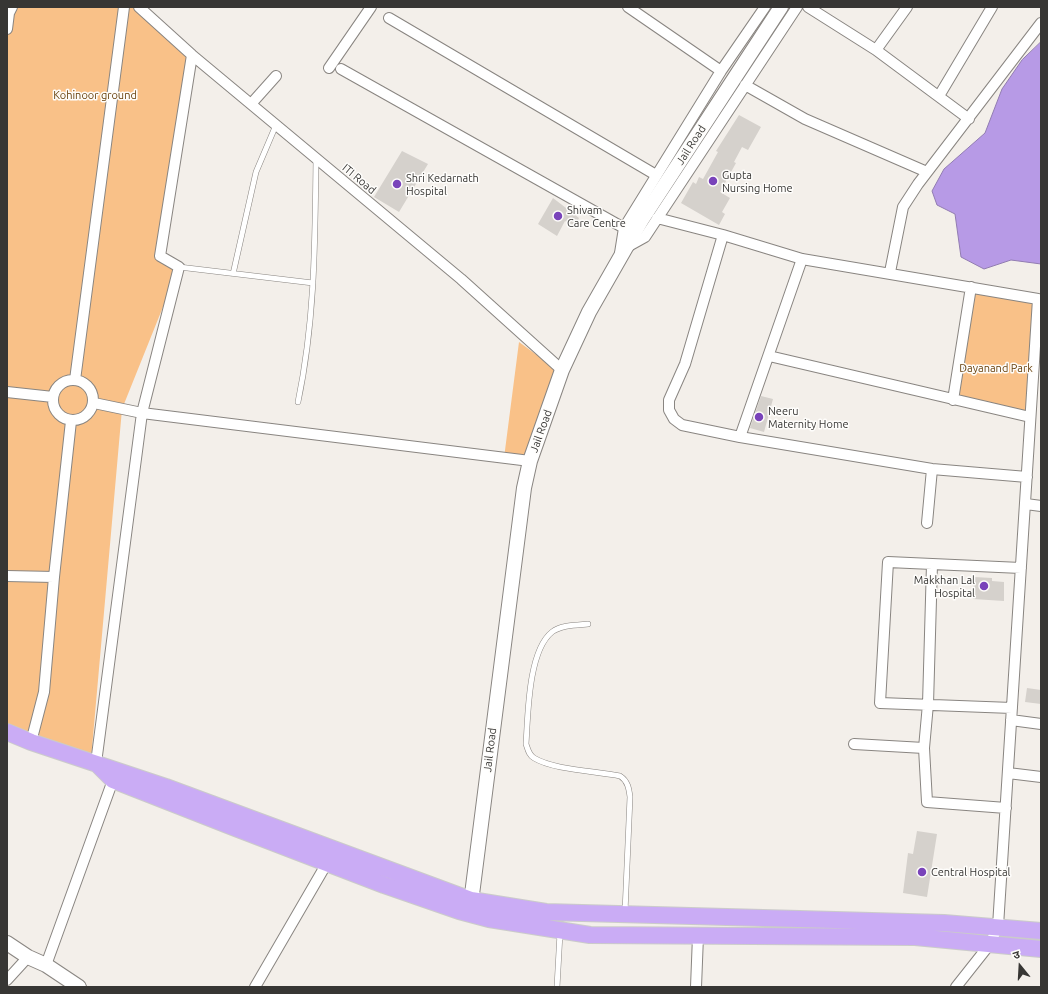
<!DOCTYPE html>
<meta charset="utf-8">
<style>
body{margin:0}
#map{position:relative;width:1048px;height:994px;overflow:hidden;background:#f3efea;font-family:Ubuntu,"Noto Sans Devanagari",sans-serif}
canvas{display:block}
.frame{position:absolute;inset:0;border:8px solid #373634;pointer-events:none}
.north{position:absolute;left:1000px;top:946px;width:40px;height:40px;-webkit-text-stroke:3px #fefdfb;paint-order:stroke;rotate:342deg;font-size:11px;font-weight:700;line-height:16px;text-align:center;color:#373634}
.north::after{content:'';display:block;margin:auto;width:14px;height:18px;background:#373634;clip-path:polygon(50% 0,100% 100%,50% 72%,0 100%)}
</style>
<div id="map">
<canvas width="1048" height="994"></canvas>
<div class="frame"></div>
<div class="north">उ</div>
</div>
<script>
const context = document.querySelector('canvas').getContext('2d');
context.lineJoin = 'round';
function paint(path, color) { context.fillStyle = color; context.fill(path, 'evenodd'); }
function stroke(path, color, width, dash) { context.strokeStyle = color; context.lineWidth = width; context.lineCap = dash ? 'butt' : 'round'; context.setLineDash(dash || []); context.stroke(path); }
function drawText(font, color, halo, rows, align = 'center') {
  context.font = font + ' Ubuntu,sans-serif'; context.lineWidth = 3; context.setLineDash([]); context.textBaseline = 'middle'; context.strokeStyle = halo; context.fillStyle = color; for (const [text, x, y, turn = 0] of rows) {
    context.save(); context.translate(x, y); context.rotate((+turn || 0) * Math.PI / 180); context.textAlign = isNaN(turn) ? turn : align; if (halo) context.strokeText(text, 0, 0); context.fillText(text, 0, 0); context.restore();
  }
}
const green = new Path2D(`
 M12,7H144L192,55L159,256L179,267L122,409L91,759L7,728V40L9,13Z
 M974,291L1034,302L1028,413L957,397Z
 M519,342L556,369L525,459L504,458Z`);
const water = new Path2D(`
 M1041,42V264L1011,260L984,269L961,257L955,214L937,205L932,191L944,169L985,133L1002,89L1022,60Z`);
const building = new Path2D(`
 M739,115L761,127L748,150L742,147L734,162L736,163L720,192L730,198L722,212L725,214L719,225L681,203L693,182L696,184L699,177L703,179L718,152L716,151Z
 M402,151L428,164L399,212L374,197Z
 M553,198L579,218L575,226L565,221L557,236L538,224Z
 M761,396L773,399L764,432L750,428Z
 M974,577L992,578V581L1004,582V601L973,599Z
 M1027,688L1041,690V704L1025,702Z
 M917,831L937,834L927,897L903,893L908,853L913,854Z`);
const lane = new Path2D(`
 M179,267L313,283
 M233,274L256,172L276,125
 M298,402C315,321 315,241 316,159
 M588,624C576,625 561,625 552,632C528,651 528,716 526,744C528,750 529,755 534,758C554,770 596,771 620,776C628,781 629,789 630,797L625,912
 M557,987L560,933`);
const street = new Path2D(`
 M139,7L192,55L461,279L562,370
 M628,7L721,71
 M808,7L876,50L969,119
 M389,18L656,175
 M7,29L9,13L12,7
 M876,50L907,7
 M192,55L160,256L179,267L142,413L530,461
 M329,68L371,7
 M341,69L624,228
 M745,85L805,119L927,172
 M939,96L992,7
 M251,104L276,76
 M657,218L723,235L802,259L1038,299L998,926L990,944L956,987
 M723,235L685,364L669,400V410L674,419L682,425L740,437L932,469L1027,477
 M627,247L645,237L797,7
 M620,253L624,228L721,71L765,7
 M890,272L903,207L918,184L1041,23
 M769,356L1030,417
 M53 400a20 20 0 1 1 40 0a20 20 0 1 1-40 0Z
 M75,380L124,7
 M7,392L53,397
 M953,400L971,287
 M94,403L142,413L96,763
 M740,437L802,259
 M1026,504L1041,506
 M927,523L932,469
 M7,576L54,577L44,692L31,742
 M54,577L71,421
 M1012,708L880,703L888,562L1021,568
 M1011,720L1041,724
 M854,744L924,748L927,802L1006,808
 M924,748L928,704L932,564
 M1008,773L1041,777
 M46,965L113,780
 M7,980L28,957
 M255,987L327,863
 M696,987L698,936`);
const secondary = new Path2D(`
 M470,910L524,488L530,461L562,370L589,312L641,221L781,7
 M7,943L28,957L46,965L79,987`);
const primary = new Path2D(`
 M7,732L31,742L166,787L471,900L546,912L944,923L1041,931
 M97,764L113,780L233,827L384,885L459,911L489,919L590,935L915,937L1041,949`);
const markers = [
 [713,181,5,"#7943ba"],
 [397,184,5,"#7943ba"],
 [558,216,5,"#7943ba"],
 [759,417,5,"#7943ba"],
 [984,586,5,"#7943ba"],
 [922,872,5,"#7943ba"]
];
const parkNames = [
 ["Kohinoor ground",95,95],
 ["Dayanand Park",996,368]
];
const streetNames = [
 ["Jail Road",691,145,-57],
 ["ITI Road",359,179,40],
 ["Jail Road",541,431,-70],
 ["Jail Road",490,750,-83]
];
const poiNames = [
 ["Gupta",722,175],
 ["Nursing Home",722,188],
 ["Shri Kedarnath",406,178],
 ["Hospital",406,191],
 ["Shivam",567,210],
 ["Care Centre",567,223],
 ["Neeru",768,411],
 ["Maternity Home",768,424],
 ["Makkhan Lal",975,580,"right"],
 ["Hospital",975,593,"right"],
 ["Central Hospital",931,872]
];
paint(green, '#f9c188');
paint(water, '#b79ae6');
stroke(water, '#917cb1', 1);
paint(building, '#d5d1cc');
stroke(lane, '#898581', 6);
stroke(street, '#898581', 12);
stroke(secondary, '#898581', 16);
stroke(primary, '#cbcbca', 18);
stroke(lane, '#fff', 5);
stroke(street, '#fff', 10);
stroke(secondary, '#fff', 14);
stroke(primary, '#caacf5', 16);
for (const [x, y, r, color] of markers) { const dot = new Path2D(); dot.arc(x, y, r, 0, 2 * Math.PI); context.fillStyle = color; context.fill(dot); stroke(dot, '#fefdfb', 1.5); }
drawText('11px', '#673f0a', '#fefdfb', parkNames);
drawText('11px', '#373634', '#fefdfb', streetNames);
drawText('11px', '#373634', '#fefdfb', poiNames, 'left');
</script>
